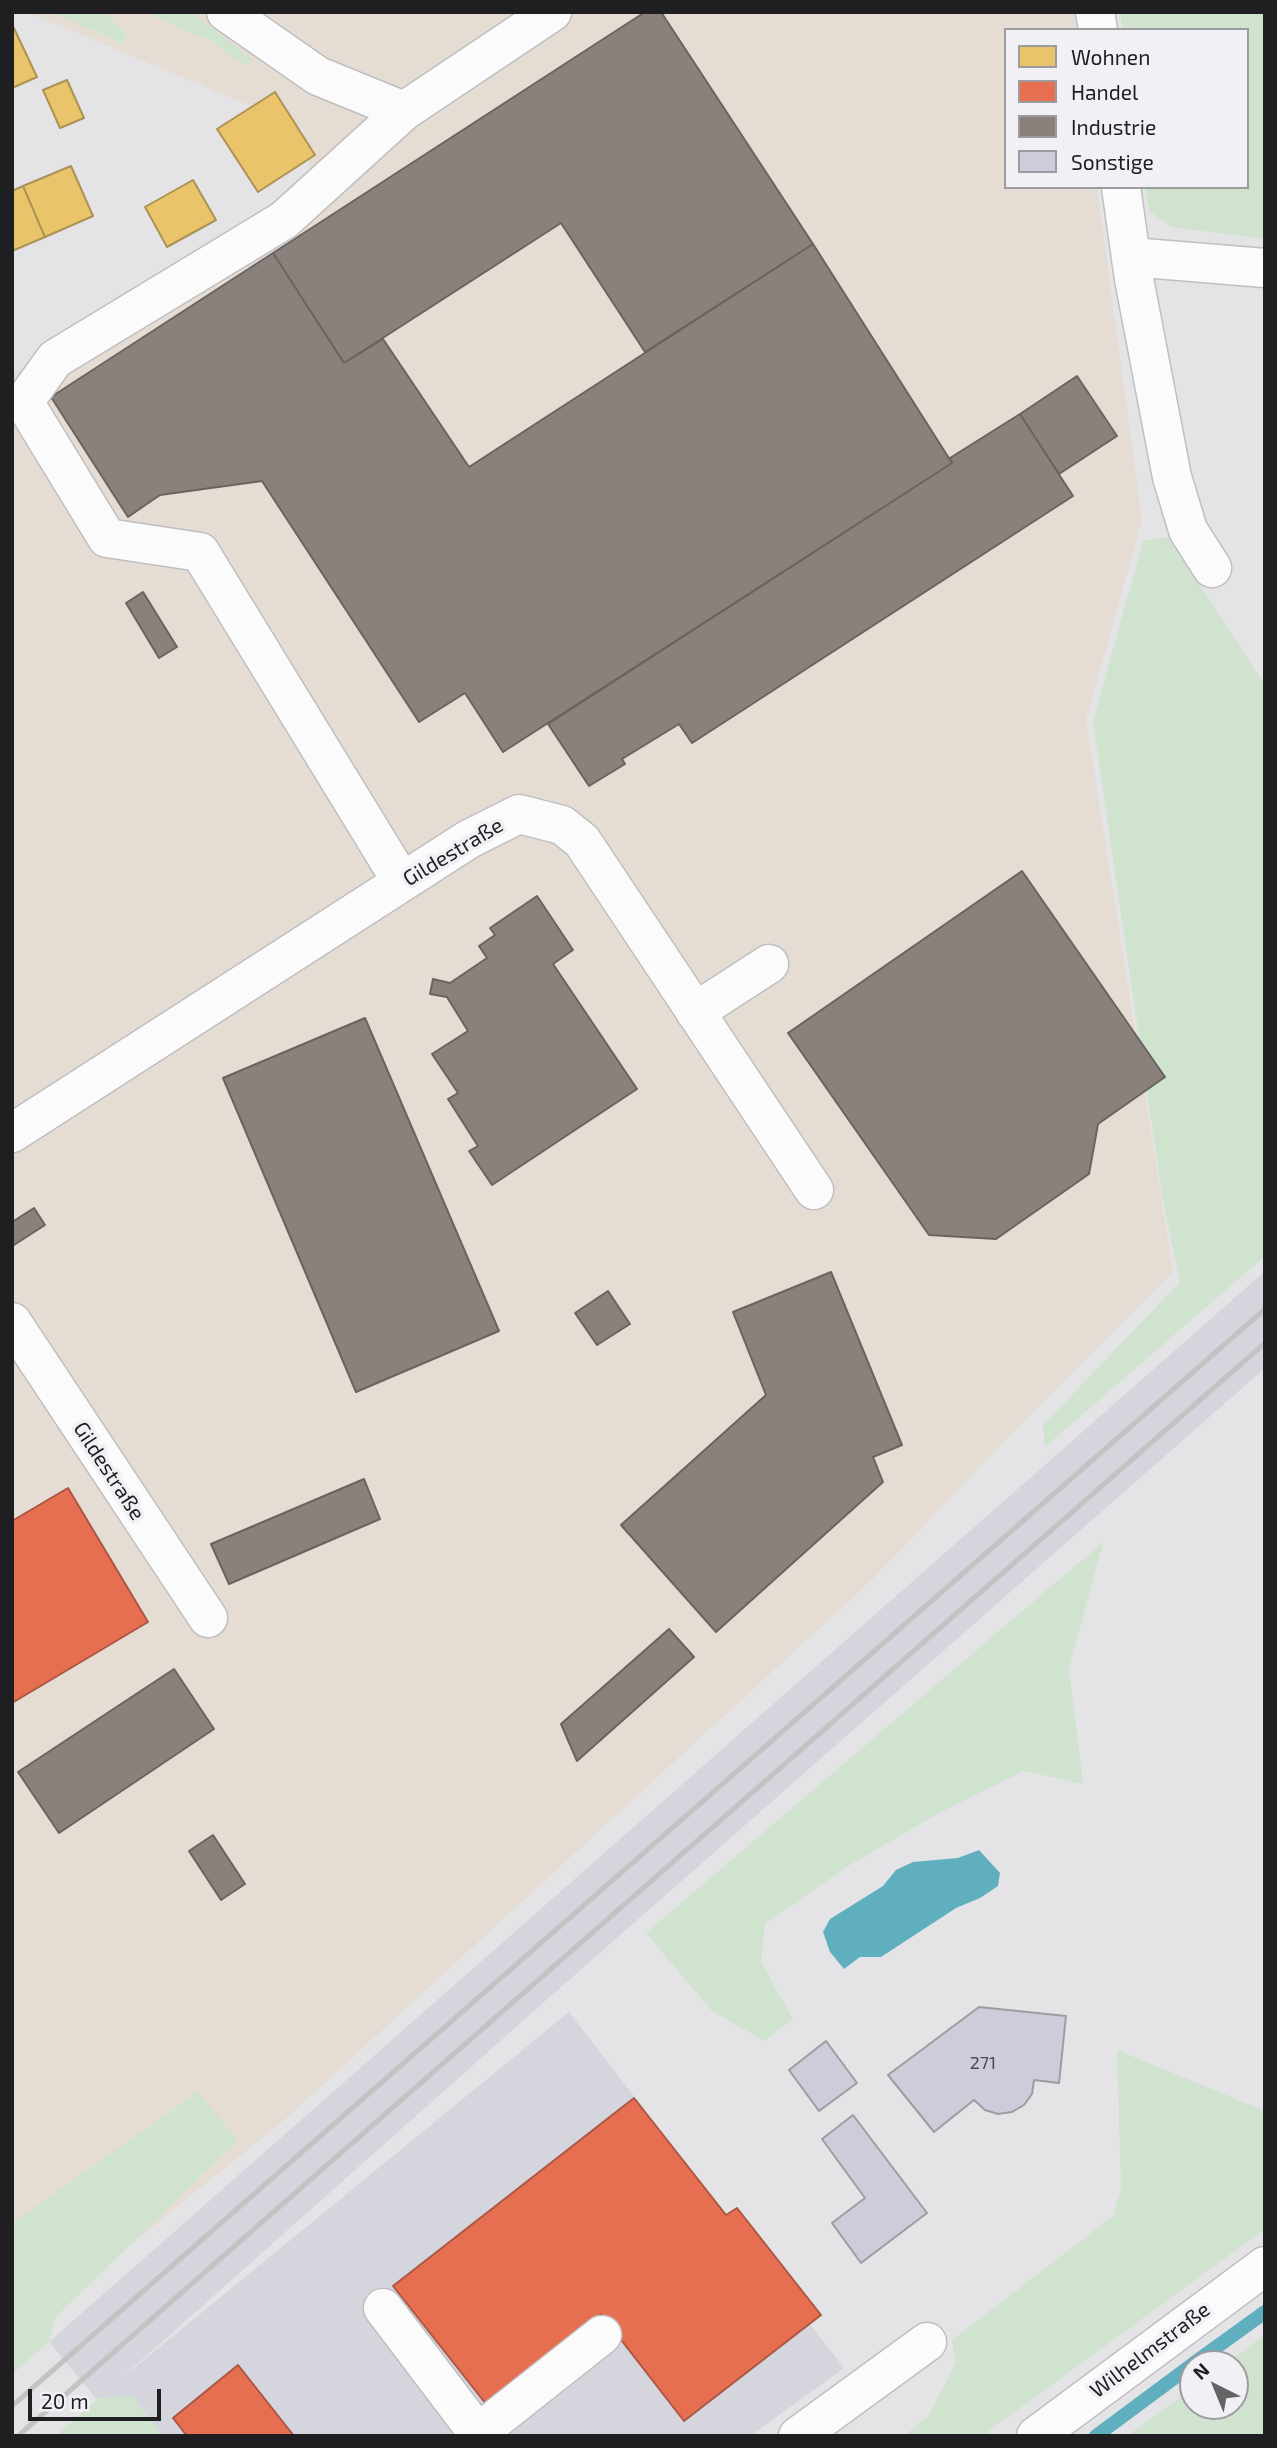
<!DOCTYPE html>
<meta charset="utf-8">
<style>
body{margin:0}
#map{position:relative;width:1277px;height:2448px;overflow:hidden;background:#e4e4e7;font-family:"Exo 2",sans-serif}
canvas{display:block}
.frame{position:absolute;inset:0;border:14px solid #1f1f21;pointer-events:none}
.legend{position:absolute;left:1004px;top:28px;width:245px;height:161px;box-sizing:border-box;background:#f0f0f5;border:2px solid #9c9ca0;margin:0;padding:9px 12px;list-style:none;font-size:21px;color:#1f1f21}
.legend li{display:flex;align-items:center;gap:14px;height:35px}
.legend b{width:35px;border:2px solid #9c9ca0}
.north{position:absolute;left:1179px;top:2350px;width:70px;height:70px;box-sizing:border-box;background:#f0f0f5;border:2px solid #9c9ca0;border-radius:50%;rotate:317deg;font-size:19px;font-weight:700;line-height:28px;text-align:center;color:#1f1f21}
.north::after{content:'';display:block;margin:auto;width:24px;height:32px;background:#646466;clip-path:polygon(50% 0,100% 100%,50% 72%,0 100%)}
.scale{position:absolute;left:28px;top:2389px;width:133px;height:32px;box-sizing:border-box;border:4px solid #1f1f21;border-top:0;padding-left:9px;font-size:21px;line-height:24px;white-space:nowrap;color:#1f1f21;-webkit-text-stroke:5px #f0f0f5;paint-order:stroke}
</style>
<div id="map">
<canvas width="1277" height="2448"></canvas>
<div class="frame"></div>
<ul class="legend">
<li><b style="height:19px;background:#e9c46a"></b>Wohnen</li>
<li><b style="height:19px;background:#e76f51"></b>Handel</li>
<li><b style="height:19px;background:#8a817c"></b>Industrie</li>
<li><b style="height:19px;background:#ccccdb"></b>Sonstige</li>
</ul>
<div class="north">N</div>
<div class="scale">20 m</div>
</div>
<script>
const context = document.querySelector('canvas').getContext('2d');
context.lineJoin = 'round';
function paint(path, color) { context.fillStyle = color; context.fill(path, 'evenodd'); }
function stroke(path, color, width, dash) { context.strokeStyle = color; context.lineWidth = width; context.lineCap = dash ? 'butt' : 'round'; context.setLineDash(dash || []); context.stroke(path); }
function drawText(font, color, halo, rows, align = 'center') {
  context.font = font + ' "Exo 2",sans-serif'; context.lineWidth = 7; context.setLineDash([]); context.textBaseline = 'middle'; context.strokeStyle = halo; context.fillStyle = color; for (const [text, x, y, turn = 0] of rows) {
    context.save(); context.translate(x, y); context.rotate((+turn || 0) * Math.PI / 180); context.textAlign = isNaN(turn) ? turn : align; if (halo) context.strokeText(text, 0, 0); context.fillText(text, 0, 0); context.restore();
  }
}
const built = new Path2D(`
 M1265,1271V1368L552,1995L118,2381L569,2012L844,2368L750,2436H128L49,2342Z`);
const industrial = new Path2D(`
 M27,12H1073L1075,30H1006V187H1097L1142,520L1086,720L1173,1272L974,1473L872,1580L289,2116L12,2341V374L314,190L303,128Z`);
const green = new Path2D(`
 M52,12H104L127,34L123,44Z
 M144,12H191L252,59L245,67L211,41Z
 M1120,12H1265V239L1171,227L1149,211L1145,187H1247V30H1123Z
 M1169,537L1265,685V1256L1045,1447L1043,1425L1180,1282L1163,1201L1093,722L1143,541Z
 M1103,1542L1069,1669L1083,1784L1024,1771L939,1813L850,1865L765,1924L761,1962L793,2019L764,2041L712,2011L646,1933Z
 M1117,2050L1265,2111V2229L982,2436H904L928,2416L956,2363L952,2340L1113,2216L1121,2187Z
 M198,2092L238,2140L56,2317L49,2342L12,2374V2223Z
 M1265,2335V2436H1127L1193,2388V2406H1235V2364H1225Z
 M133,2396L163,2436H56L99,2398Z`);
const water = new Path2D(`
 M979,1850L1000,1873L998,1886L980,1898L956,1908L881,1957H860L844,1969L830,1952L823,1932L830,1919L883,1886L896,1870L913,1862L958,1858Z`);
const homes = new Path2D(`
 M12,24L37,77L12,88Z
 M67,80L84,118L60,128L43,90Z
 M275,92L315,155L258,192L217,129Z
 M71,166L93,216L45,237L23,186Z
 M193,180L216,220L167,247L145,207Z
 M23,186L45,237L12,251V191Z`);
const shops = new Path2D(`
 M68,1488L148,1622L12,1703V1521Z
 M634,2098L726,2215L737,2208L821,2315L684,2421L601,2314L486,2404L393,2286Z
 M238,2365L294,2436H187L173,2418Z`);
const industry = new Path2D(`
 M645,12H661L813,244L645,352L561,223L344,363L273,253Z
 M813,244L952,463L503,752L465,693L419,722L262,481L160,495L128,517L51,397L273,253L344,363L383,339L469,467Z
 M1077,376L1117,436L1059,474L1020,414Z
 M1020,414L1073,496L692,743L679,724L622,759L625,764L589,786L548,724L952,463L950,458Z
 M143,592L177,647L159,658L126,603Z
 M1022,871L1165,1077L1098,1124L1089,1174L996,1239L929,1235L788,1033Z
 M537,896L573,950L553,964L637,1089L492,1185L469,1151L478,1146L448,1099L458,1093L432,1054L468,1031L447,997L430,994L433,979L450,983L487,958L479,946L495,935L490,928Z
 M365,1018L499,1331L356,1392L223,1078Z
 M34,1208L45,1225L14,1245L12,1241V1222Z
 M831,1272L902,1445L873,1457L883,1482L716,1632L621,1525L766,1395L733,1312Z
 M608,1291L630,1324L597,1345L575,1313Z
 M364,1479L380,1519L229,1584L211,1544Z
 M669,1629L694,1657L577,1761L561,1724Z
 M174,1669L214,1729L59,1833L18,1772Z
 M213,1835L245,1884L221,1900L189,1851Z`);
const stream = new Path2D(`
 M1193,2364L1265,2312
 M1096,2436L1193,2364`);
const building = new Path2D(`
 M979,2007L1066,2016L1059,2083L1034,2080L1032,2094L1024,2105L1012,2112L998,2114L985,2110L974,2100L934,2132L888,2075Z
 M826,2041L857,2083L819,2111L789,2070Z
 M853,2115L927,2213L861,2263L832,2223L865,2198L822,2139Z`);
const minor = new Path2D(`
 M226,12L318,76L404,111L552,12
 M1095,12L1098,30
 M1121,187L1134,279L1172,477L1188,530L1212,568
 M1131,257L1265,268
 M402,882L200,552L107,538L24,402L55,359L284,220L404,111
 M695,1012L769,964
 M12,1133L469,839L519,814L562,825L582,841L814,1190
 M12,1322L208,1618
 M383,2308L480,2436
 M478,2433L602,2335
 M798,2436L927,2342
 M1036,2436L1265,2266`);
const rail = new Path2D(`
 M12,2406L1265,1309
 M18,2436L1265,1343`);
const numberNames = [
 ["271",983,2063]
];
const streetNames = [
 ["Gildestraße",453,852,-31],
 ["Gildestraße",109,1471,57],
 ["Wilhelmstraße",1150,2350,-37]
];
paint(built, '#d5d5de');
paint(industrial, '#e5ddd4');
paint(green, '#d0e3cf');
paint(water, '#5fafbf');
paint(homes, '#e9c46a');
stroke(homes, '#ac9254', 2);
paint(shops, '#e76f51');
stroke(shops, '#ab5743', 2);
paint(industry, '#8a817c');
stroke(industry, '#6a6461', 2);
stroke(stream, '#5fafbf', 14);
paint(building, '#ccccdb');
stroke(building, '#9d9da0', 2);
stroke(minor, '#bfbfc1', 41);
stroke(minor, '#fbfbfb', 38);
stroke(rail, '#c3c3c4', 5);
drawText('18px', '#4a4a50', null, numberNames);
drawText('21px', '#1f1f21', '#f0f0f5', streetNames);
</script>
